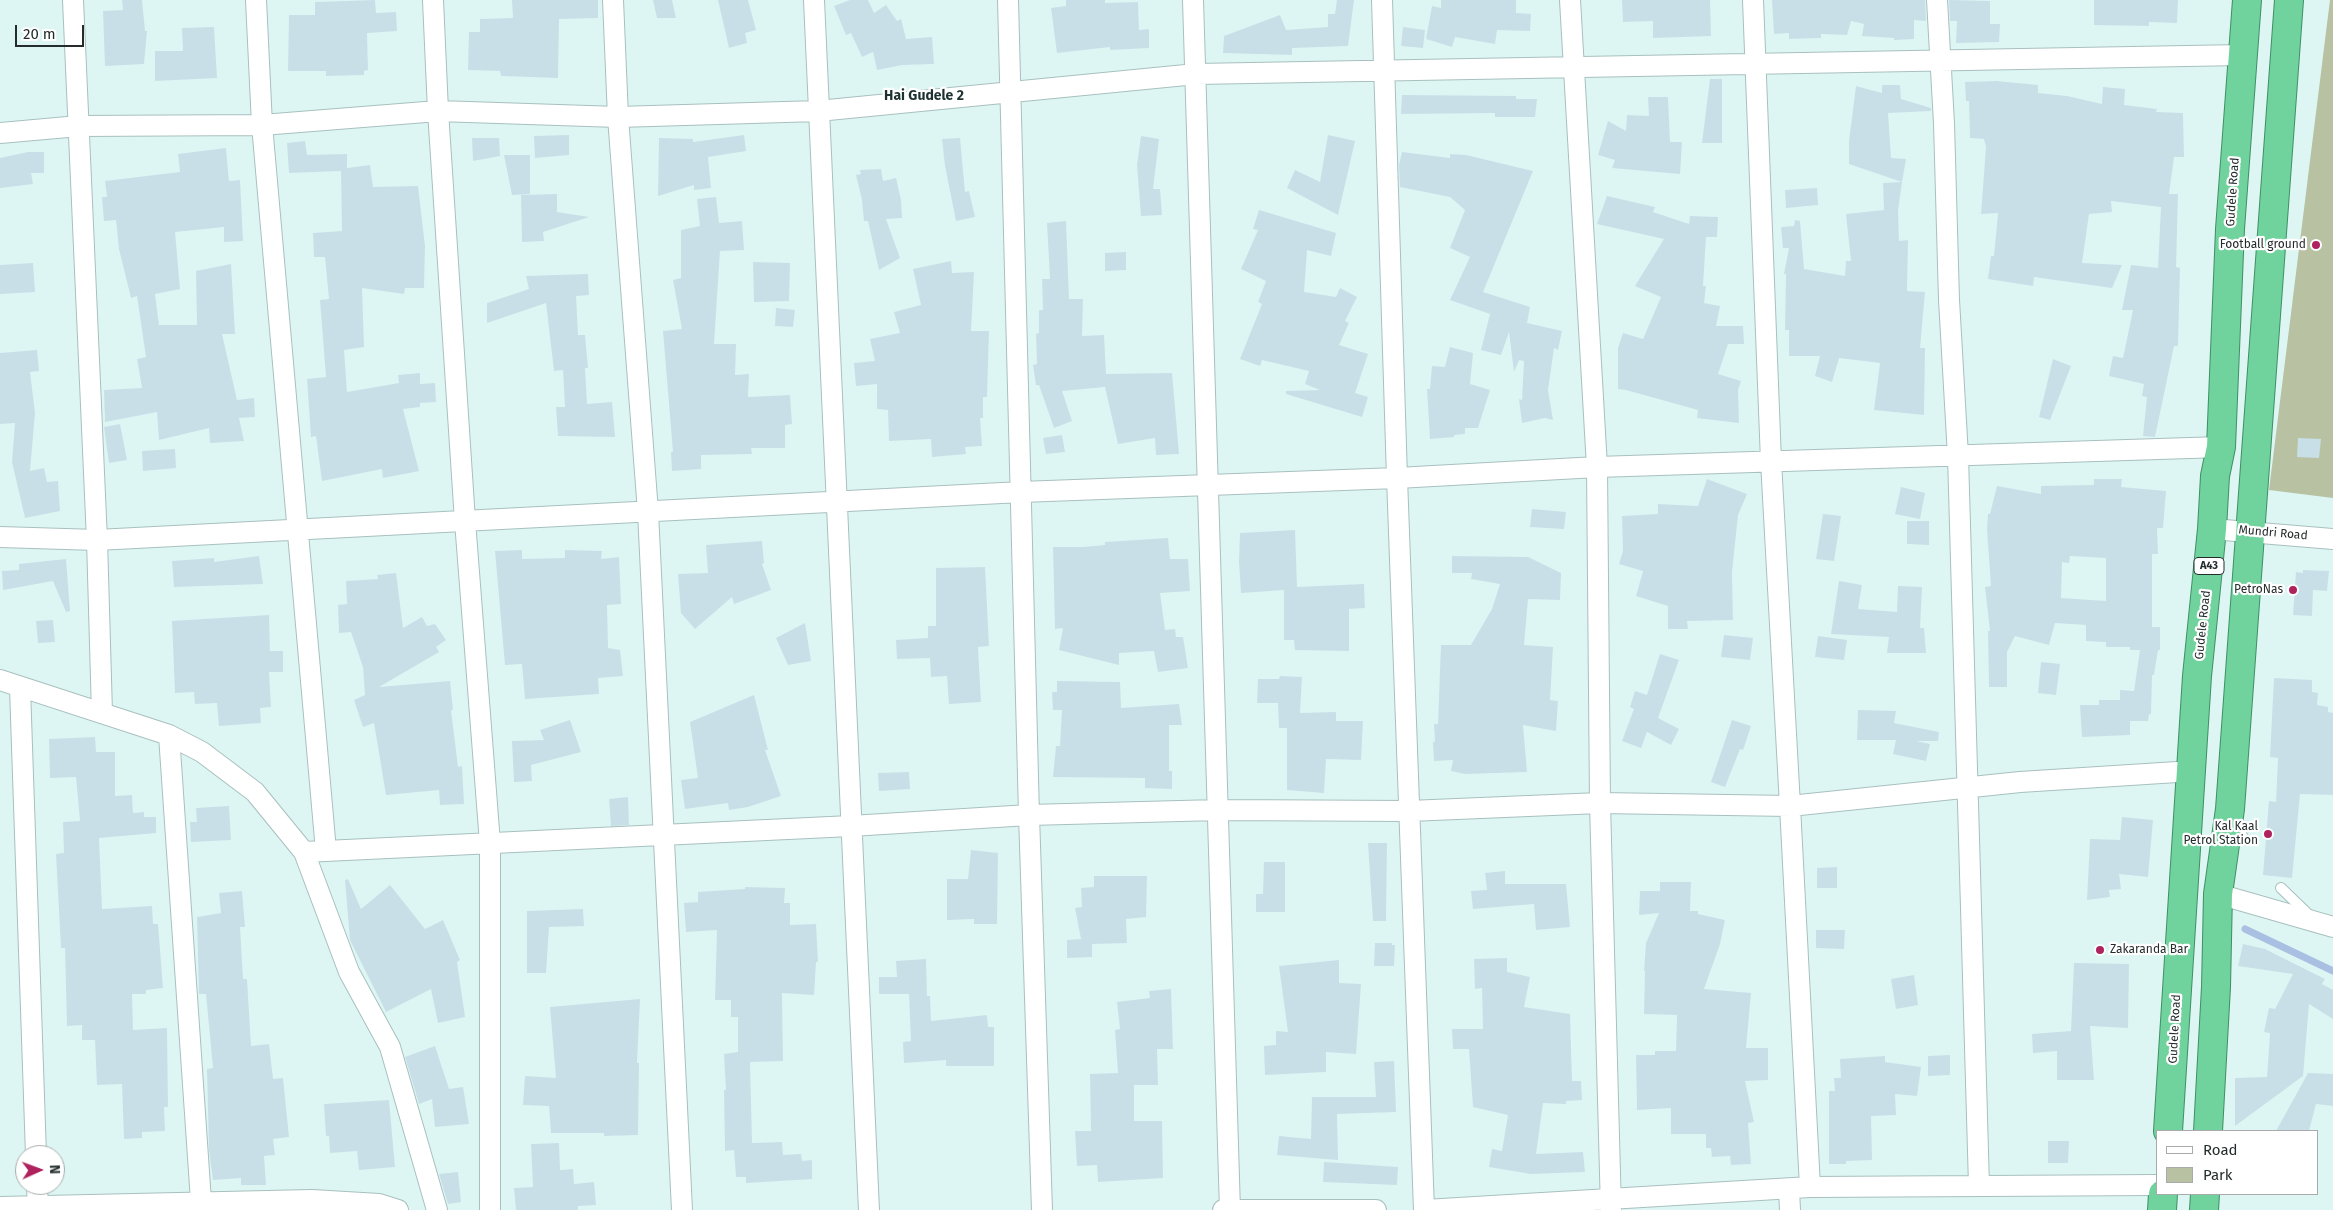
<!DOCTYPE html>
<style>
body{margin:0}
#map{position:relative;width:2333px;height:1210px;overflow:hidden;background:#ddf6f4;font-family:"Fira Sans",sans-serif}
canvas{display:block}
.legend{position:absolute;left:2156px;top:1130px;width:162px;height:65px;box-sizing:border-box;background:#fff;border:1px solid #a7abab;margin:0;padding:6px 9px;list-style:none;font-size:15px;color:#242d2c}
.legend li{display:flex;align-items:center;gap:10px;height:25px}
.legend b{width:25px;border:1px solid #a7abab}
.north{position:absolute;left:15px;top:1145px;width:50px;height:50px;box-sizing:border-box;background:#fff;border:1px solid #a7abab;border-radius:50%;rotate:88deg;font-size:14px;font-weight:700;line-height:20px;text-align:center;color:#242d2c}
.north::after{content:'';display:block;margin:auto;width:18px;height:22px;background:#ae225d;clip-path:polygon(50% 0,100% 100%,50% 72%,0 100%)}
.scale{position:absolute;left:15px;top:25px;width:69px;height:22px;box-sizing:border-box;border:2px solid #242d2c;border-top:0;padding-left:6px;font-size:15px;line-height:18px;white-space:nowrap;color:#242d2c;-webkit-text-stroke:4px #fff;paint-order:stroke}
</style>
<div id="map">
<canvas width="2333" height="1210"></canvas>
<ul class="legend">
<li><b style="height:6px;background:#fff"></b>Road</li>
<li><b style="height:14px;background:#b8c2a3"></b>Park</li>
</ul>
<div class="north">N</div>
<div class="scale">20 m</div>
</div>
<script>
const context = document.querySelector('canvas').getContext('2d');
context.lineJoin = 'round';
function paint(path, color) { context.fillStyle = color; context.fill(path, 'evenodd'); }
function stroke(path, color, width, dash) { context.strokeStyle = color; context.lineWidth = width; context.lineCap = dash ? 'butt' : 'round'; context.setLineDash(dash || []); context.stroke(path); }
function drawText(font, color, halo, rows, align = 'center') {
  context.font = font + ' "Fira Sans",sans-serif'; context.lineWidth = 4.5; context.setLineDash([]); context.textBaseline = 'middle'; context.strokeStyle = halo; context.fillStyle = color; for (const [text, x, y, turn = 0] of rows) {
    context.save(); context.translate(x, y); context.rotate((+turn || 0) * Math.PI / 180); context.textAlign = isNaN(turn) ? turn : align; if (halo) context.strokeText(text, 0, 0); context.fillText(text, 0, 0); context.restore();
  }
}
const green = new Path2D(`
 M2330,0H2333V498L2269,490Z`);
const stream = new Path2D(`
 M2245,929L2333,971`);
const building = new Path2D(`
 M122,0H142L145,31H147L144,64L105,66L103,11L123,10Z
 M375,0L376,13L396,12L397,31L367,33L368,70L364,71V75L326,76V71H288L289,15H315V2Z
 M512,0H598V18L559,19L558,78L501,76L500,71L468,70L469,32H480V19L513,18Z
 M653,0H672L676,18H657Z
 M718,0H748L756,30L745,33L747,43L729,48Z
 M850,0H868L874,13L886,5L897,21L901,19L906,39L932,37L934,64L902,65L877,70L873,52L862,57L851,33L846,35L834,6Z
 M1066,0H1105V3L1138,2L1139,30L1149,29V48L1110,50V47L1057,53L1051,8L1066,6Z
 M1337,0H1354L1348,46L1292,48V55L1223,53L1224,36L1280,15L1286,30L1328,27V14H1335Z
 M1441,0H1516V13L1531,14L1530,31L1497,30L1495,44L1455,37L1452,47L1426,39L1432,6L1441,8Z
 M1622,0H1710L1711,36L1653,38V21L1623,22Z
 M1772,0H1925L1926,21L1914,20V39L1894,40V38L1862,36L1864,24L1851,21L1847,35L1821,34V38L1789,39V33L1774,34Z
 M1949,0L1990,1V24H2000L1999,42L1956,43L1957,21H1950Z
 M2094,0H2178L2177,23L2149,22V26L2094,25Z
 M214,27L217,78L155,81V51H183L182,28Z
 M1403,27L1425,30L1423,48L1401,46Z
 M1710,79H1722V143H1702Z
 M1996,81L2038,85V93L2067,96L2102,104L2103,87L2125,89L2124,105L2157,109L2156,112L2183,113L2184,157H2174L2169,194H2178L2176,267L2180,268L2178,346H2174L2155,437L2143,436L2147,397L2142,396L2144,384L2109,376L2113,356L2123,358L2133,310H2122L2131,265L2158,268L2161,207L2111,201L2112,212L2089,214L2082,263L2122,265L2112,288L2034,277L2033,286L1988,279L1991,256H1994L1998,213L1981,214L1986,147L1984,139L1970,138L1969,101H1966L1965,82Z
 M1882,85H1900L1901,99L1931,108V111L1888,113L1891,158L1906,159L1902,182L1849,164V141L1856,86L1882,93Z
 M1402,95L1516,96V99H1537L1535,117H1495V113L1401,114Z
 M1648,97H1668L1670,142H1682L1680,174L1612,168L1615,160L1598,155L1608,121L1626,131L1627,115L1649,116Z
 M569,135V155L535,158L534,136Z
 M744,135L746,151L708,157L711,188L694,190V185L658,196L659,138L693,139V142Z
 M1328,135L1355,141L1338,215L1287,188L1295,170L1320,182Z
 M1141,136L1159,139L1153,189H1160L1162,215L1141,216L1137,165Z
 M472,138H499L500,156L473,161Z
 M960,138L965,192L969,191L975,217L956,221L945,166L942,139Z
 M305,141L307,155L347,154V168L370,165L373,187L418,186L425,246L424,288H405L404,294L362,288L364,347L344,350L347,392L399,383L398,375L420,373V384L435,383L436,402L420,403V407L403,409L419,471L383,478L382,469L322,481L316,436L311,437L307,379L326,377L320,300L329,299L325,257H314L313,233L342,231L341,171L289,173L287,143Z
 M226,148L229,181L240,180L243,241L224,242V227L175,232L180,289L155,294L159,325H197L196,271L231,264L235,334H222L237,400L254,398L255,417L239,418L244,441L210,443L209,428L159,440L157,412L105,422L104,390L142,388L137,359L146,357L137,296L131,298L119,249L116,220L104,221L102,197H107L105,181L180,172L178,154Z
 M28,152H44V173H31L33,184L0,188V158Z
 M1402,152L1450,158V154L1466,155L1533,171L1483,292L1530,307L1527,323L1562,331L1558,350L1554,348L1548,390L1553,420L1545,418L1522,423L1519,399L1522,400L1524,361L1519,360L1514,372L1509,332L1501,355L1481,350L1490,314L1450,300L1470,257L1450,248L1465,210L1450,197L1400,187L1399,165Z
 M504,155H530V194L512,195Z
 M881,169L883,181L896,178L901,200L902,218L886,219L900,258L879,270L868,221H864L862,200L856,175L861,174L860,170Z
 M1902,182L1898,211L1899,241L1908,240L1907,291L1925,292L1920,348H1925L1924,415L1874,410L1880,363L1839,358L1832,382L1815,376L1820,356H1789V330H1785L1786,274H1784L1789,248H1783L1781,227L1794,226L1795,220L1800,221L1804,269L1845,276L1846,261H1851L1846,214L1884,210L1883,183Z
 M1817,188L1818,205L1786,208L1785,190Z
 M557,194V212L589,217L543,232L544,241L522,242L521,195Z
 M1607,196L1655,207L1653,212L1689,224L1690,216L1718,217L1717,237H1706L1703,286H1706L1704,303L1720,306L1716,326H1743L1744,344H1728L1718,374L1741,381L1738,390L1739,423L1697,418L1698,410L1626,390L1618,389V348L1623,333L1643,339L1661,297L1635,286L1664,239L1597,224Z
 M716,197L719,223L742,221L744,250L720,251L714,344H736L735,375L749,374L748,397L790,395L792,424L785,425V448H751L752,454L701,455V469L672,471L671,452H673L663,331L682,329L673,280L681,278V230L700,226L697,199Z
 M1259,210L1336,233L1331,256L1307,250L1304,292L1336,297L1340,288L1357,297L1345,321L1349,323L1339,345L1368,354L1355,393L1368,397L1362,417L1286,394V391L1320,390L1305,384L1309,371L1262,360L1260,366L1240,359L1262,304L1258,302L1266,281L1241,269L1258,230L1253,229Z
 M1066,221L1069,299H1083L1082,336L1104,335L1106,374L1172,373L1179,454L1156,455L1155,438L1118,444L1105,387L1062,391L1072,421L1054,428L1039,385H1036L1033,365L1037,364L1036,334L1039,333V310H1043L1042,279H1050L1047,223Z
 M1126,252V270L1105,271V253Z
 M951,261L952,273L974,272L971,331H989L987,397H983V418H980L982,446L965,447L966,454L932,457L931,439L889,441L888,410L877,409V384L856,386L854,363L875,361L870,339L900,333L894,312L921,305L913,269Z
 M753,262L790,263L789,301L754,302Z
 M33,263L35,292L0,294V265Z
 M588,274L589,295L576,296L578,335H585L588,368H585L587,404L612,402L615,437L558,436L556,407H565L563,370L554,371L546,303L487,323V303L529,289L526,276Z
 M776,308L795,310L793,327L775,326Z
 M1450,347L1473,353L1470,384L1490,390L1478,428H1465V434L1454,435V437L1430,439L1427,389H1430L1432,366L1445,367Z
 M37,350L39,371L30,372L35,413L30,471L44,468L47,482L58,481L60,511L25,518L12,462L15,423L0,424V353Z
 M2053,359L2071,366L2050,420L2039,417Z
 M120,424L127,460L109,463L104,427Z
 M1062,435L1065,452L1046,454L1043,438Z
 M2298,438L2321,439L2319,458L2297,457Z
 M175,449L176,468L143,471L142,451Z
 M1707,479L1747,494L1738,515L1732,572L1733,620L1687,621L1688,629H1668V606L1636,596L1643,571L1619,564L1623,551L1622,516L1658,514V504L1698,506Z
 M2094,479H2122L2121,487L2166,491L2163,528H2157L2158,554H2152V627H2160V650H2158L2154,675H2152L2151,714H2149L2148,721H2130V735L2082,737L2080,705H2099V700H2120V690L2134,691L2140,650H2130V647H2106V642L2086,641V625L2055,623L2049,645L2015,636L2007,652V687H1989L1988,631H1990L1985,587L1991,586L1987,530L1988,514H1990L1997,486L2041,494V486L2094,485ZM2070,556L2106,558V601L2061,598L2062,562L2069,563Z
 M1901,487L1925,493L1920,519L1895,514Z
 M1532,509L1566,512L1564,529L1530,527Z
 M1823,514L1841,516L1834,561L1816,559Z
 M1907,521H1929V545L1907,544Z
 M1295,530L1297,587L1364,584L1365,608L1349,609V651L1295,650L1294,640H1284V590L1241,593L1239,562L1240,533Z
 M1168,538L1170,559H1188L1190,591L1160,593L1165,630L1175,629L1176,637H1183L1188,668L1158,672L1154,651L1119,653V665L1059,650L1063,628L1055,629L1053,547H1083L1105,545V542Z
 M762,541L764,563L762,564L771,590L734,604L732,597L695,629L681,613L678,574L708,573L706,545Z
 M522,550V559L565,558V550L602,551L601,559L619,557L621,604L607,605L608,648L620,650L623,676L598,678L599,694L525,699L522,664L505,665L495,551Z
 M259,556L263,584L174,587L172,561L214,558V562Z
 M1452,556L1528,557L1561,573L1560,600L1528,599L1524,645L1553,647L1550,700L1558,701L1556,731L1523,725L1527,772L1465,774L1451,771L1453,760L1434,761L1433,742H1435L1434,724H1438L1441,645H1471L1492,609L1500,584L1471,579L1472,573H1452Z
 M66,559L70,611L66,612L53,581L3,590L2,571L19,570V564Z
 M985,567L989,646L978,647L981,702L949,704L947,676L931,677L930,658L897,659L896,640L928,638V626H936V568Z
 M2303,570L2329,571L2327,591L2313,590L2312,616L2293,615L2296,572L2303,573Z
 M396,573L403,628L422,617L427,626L435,624L446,640L436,647L439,652L379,687L450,681L453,710H451L458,767L462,766L464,804L440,805L439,790L386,795L374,723L363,727L354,700L365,695L363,667L351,632L339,633L338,605L347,604L346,581L378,579L377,575Z
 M1839,581L1862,585L1858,609L1897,612L1898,586L1922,587L1920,628H1924L1926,653H1887L1889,637L1831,634Z
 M269,615L270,651H283V672H269L271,707L260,708L261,723L219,726L217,703L195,704L194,692L175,693L172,621Z
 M53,620L55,642L38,643L36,621Z
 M805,623L811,661L788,665L776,638Z
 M1724,635L1753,638L1750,660L1721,657Z
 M1818,636L1847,640L1844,660L1815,657Z
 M1660,654L1679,660L1658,718L1679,729L1671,745L1647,732L1641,748L1622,741L1634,709L1630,707L1635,691L1647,695Z
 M2041,662L2060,664L2056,695L2038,693Z
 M1280,676L1302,677L1300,713L1336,712V721H1363L1361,760L1326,759L1324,793L1287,790V728H1279L1278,703H1257L1258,679H1279Z
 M2274,678L2312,680V692L2318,693L2317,705L2328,707V712L2333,713V795L2300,794L2292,878L2263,875L2269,801L2276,802L2278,758L2270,757Z
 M1057,681L1120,682L1121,708L1179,704L1182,725H1169V771H1172V789L1145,788V778L1053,777L1056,746H1060L1062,710H1053L1052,692H1057Z
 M754,695L768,750H765L781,796L748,807L729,810L728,803L685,809L681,780L698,778L690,722Z
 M1858,710L1896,711L1894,723L1939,732L1938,741H1916L1930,744L1926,761L1893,754L1896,740H1857Z
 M570,720L581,752L531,765L532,781L514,782L512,741L544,740L540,730Z
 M1732,720L1751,726L1743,750L1740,749L1725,787L1711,782Z
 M95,737L96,752H115V796L132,795L133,813L144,812V817H156V833L99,838L102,909L152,906L153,924H158L163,988L146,990V994H132L133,1030L167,1028L168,1107H164L165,1131L142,1132V1138L124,1139L122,1084L97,1085L95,1040H82V1025L67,1026L65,948H61L56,854L64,853L63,822L80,821L76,777L50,778L49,739Z
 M909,772L910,789L879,791L878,773Z
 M628,797L629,825L611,826L609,799Z
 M229,806L231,840L191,842L190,822H197L196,808Z
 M2122,817L2153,820L2148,877L2119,874L2121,889L2109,890L2110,897L2087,900L2090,839L2120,840Z
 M1368,843H1387L1386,921H1373Z
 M971,850L998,853L997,924H974V919L947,920V879H968Z
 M1264,862H1285V912H1256V894H1263Z
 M1837,867V888H1817V868Z
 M1505,871V884H1566L1570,927L1536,930L1534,904L1473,909L1471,891L1487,890L1485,873Z
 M1094,876H1147L1146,917L1126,919L1127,943L1092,944V957L1067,958V940L1081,939L1075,908L1082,907L1081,888L1094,887Z
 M348,879L361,909L390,885L425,929L443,920L460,960L457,962L465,1017L438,1023L431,989L386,1012L350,940L345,880Z
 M1660,882H1691L1690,911H1698V914L1725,920L1720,944L1704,989L1751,993L1746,1048H1768V1080L1745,1081L1754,1122L1748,1123L1751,1164L1731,1165L1730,1156L1712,1157L1711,1148H1706V1134H1671V1108L1637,1110L1636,1055H1655V1051H1676L1677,1015L1644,1014L1645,971H1644L1646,943L1659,913L1639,915L1640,891H1660Z
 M745,887L785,888L784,903H790V925L816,924L818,962H816L814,995L782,993L783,1061L750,1062L752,1143L782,1142L783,1155L801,1154L802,1161L812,1160V1179L746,1183V1177H736L734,1150L725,1151L724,1090H726L724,1054L738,1052V1017H731V1000H715L717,930L686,932L684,903L698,902V892L745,889Z
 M242,891L245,927H240L243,979H247L251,1046L269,1044L273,1079L283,1078L289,1137L273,1139L275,1155L264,1156L266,1185H241V1178L213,1180L209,1150L207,1069L213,1068L206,994H199L197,917L221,913L219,893Z
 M583,909L584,926L549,927L546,973H527V911Z
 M1816,930H1845L1844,949L1816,948Z
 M1375,943H1392V945H1395L1394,966H1374Z
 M2243,944L2265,949L2325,979L2322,984L2333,990V1019L2309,1004L2303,1076L2235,1126V1078L2267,1077L2270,1033L2264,1032L2269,1008L2275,1009L2293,974L2238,966Z
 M1507,958V972L1530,977L1524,1007L1570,1014L1572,1081H1581L1582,1100L1566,1101V1104L1543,1103L1536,1154L1583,1152L1585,1172L1531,1174L1489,1167L1492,1149L1502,1151L1508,1115L1473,1107L1469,1049H1453L1452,1029H1483L1482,988L1475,989L1474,959Z
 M926,959L927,996H930L931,1021L987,1015L988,1027H994V1066H946V1060L904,1063L903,1042L911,1041L909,994H879V977H897L896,961Z
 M1339,960V983L1361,984L1356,1054L1326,1052V1072L1265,1075L1264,1046L1276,1045V1031L1288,1032L1279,966Z
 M2074,963L2129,964L2128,1028L2090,1026L2094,1080H2057V1051L2033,1053L2032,1034L2071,1031Z
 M1914,975L1918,1005L1896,1009L1891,979Z
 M1171,989L1173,1049H1157L1158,1085H1134V1121H1162L1163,1178L1098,1182L1097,1165L1077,1166L1075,1131H1091L1090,1074L1118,1073L1115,1030L1120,1029L1117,1002L1150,998L1149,991Z
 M640,999L637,1063H639L638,1135L604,1136V1133H551L549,1106L523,1105L525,1076L556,1078L550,1007Z
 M435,1046L449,1089L463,1087L469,1124L435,1127L432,1099L419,1104L405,1057Z
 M1950,1055V1075L1928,1076V1056Z
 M1885,1056V1062L1921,1067L1917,1096L1895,1094L1896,1115L1871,1116L1872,1160L1846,1161V1164H1829V1091H1835L1834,1078H1841L1840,1059Z
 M1394,1061L1396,1112L1337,1114L1338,1160L1277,1155L1279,1136L1311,1139L1312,1097H1376L1374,1062Z
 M2308,1073L2333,1074V1106L2316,1104L2309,1131H2276Z
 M389,1100L395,1167L359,1170L357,1151L330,1153L329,1136H326L324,1104Z
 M2048,1141H2069L2068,1163H2048Z
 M559,1143L560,1170L573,1169L574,1184L594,1182L596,1205L578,1206V1210H516L514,1188L533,1187L531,1144Z
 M1324,1162L1398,1167L1397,1185L1323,1182Z
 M458,1172L461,1202L448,1204L439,1174Z`);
const service = new Path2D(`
 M2235,820L2244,840
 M2281,888L2311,917`);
const minor = new Path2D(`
 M73,0L97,540L102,713
 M256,0L262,125L326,851
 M433,0L438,111L465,521L490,843V1210
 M613,0L618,117L648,512L682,1210
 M814,0L869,1210
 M1008,0L1029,815L1042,1210
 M1193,0L1230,1210
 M1382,0L1397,478L1597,467L2221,447
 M1570,0L1597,467L1600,803L1611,1210
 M1937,0L1944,123L1949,300L1958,456L1979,1186
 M0,133L79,126L262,125L438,111L618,117L818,111L1196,74L2242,55
 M2212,529L2333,539
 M0,537L97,540L1021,492L1397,478L1424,1210
 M0,680L169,735L202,752L255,792L304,852L349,972L390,1047L437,1210
 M20,688L36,1155
 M169,735L201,1201
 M304,852L851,826L1029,815L1218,810L1409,811L1600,803L1790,806L1771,461L1753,0
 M2218,894L2333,927
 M37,1185L38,1210
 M1810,1187L1790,806L2020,782L2193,771
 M1789,1189L1790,1210
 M0,1207L312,1200L379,1204L398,1210
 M1223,1210H1376
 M1425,1210L1810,1187L2157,1185`);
const trunk = new Path2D(`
 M2168,1131L2197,676L2212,529L2215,476L2221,447L2230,229L2247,0
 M2208,1131L2216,987L2218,894L2230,809L2289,0
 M2162,1210L2163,1194
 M2204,1210L2205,1194`);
const markers = [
 [2316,245,5,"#ae225d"],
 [2293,590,5,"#ae225d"],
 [2268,834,5,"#ae225d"],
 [2100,950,5,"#ae225d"]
];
const shields = [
 [2209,566,30]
];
const shieldNames = [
 ["A43",2209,566]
];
const streetNames = [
 ["Gudele Road",2233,192,-86],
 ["Mundri Road",2273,533,5],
 ["Gudele Road",2203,625,-84],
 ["Gudele Road",2175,1029,-87]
];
const poiNames = [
 ["Football ground",2306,245],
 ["PetroNas",2283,590],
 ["Kal Kaal",2258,827],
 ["Petrol Station",2258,841],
 ["Zakaranda Bar",2110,950,"left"]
];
const neighbourhoodNames = [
 ["Hai Gudele 2",924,96]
];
paint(green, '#b8c2a3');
stroke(stream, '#aac0e2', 7);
paint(building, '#c9dfe8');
stroke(service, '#a8c0be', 12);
stroke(minor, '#a8c0be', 22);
stroke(trunk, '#3e9065', 30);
stroke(service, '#fff', 10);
stroke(minor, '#fff', 20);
stroke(trunk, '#70d29c', 28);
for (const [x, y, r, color] of markers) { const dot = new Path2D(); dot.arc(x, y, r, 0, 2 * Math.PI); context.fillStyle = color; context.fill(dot); stroke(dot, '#fff', 2); }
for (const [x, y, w] of shields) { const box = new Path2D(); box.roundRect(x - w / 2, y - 8.5, w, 17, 4); context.fillStyle = '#fff'; context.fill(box); stroke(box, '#242d2c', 1); }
drawText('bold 11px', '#242d2c', null, shieldNames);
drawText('12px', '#242d2c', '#fff', streetNames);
drawText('12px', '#242d2c', '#fff', poiNames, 'right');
drawText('bold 14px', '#1d3230', '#fff', neighbourhoodNames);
</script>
